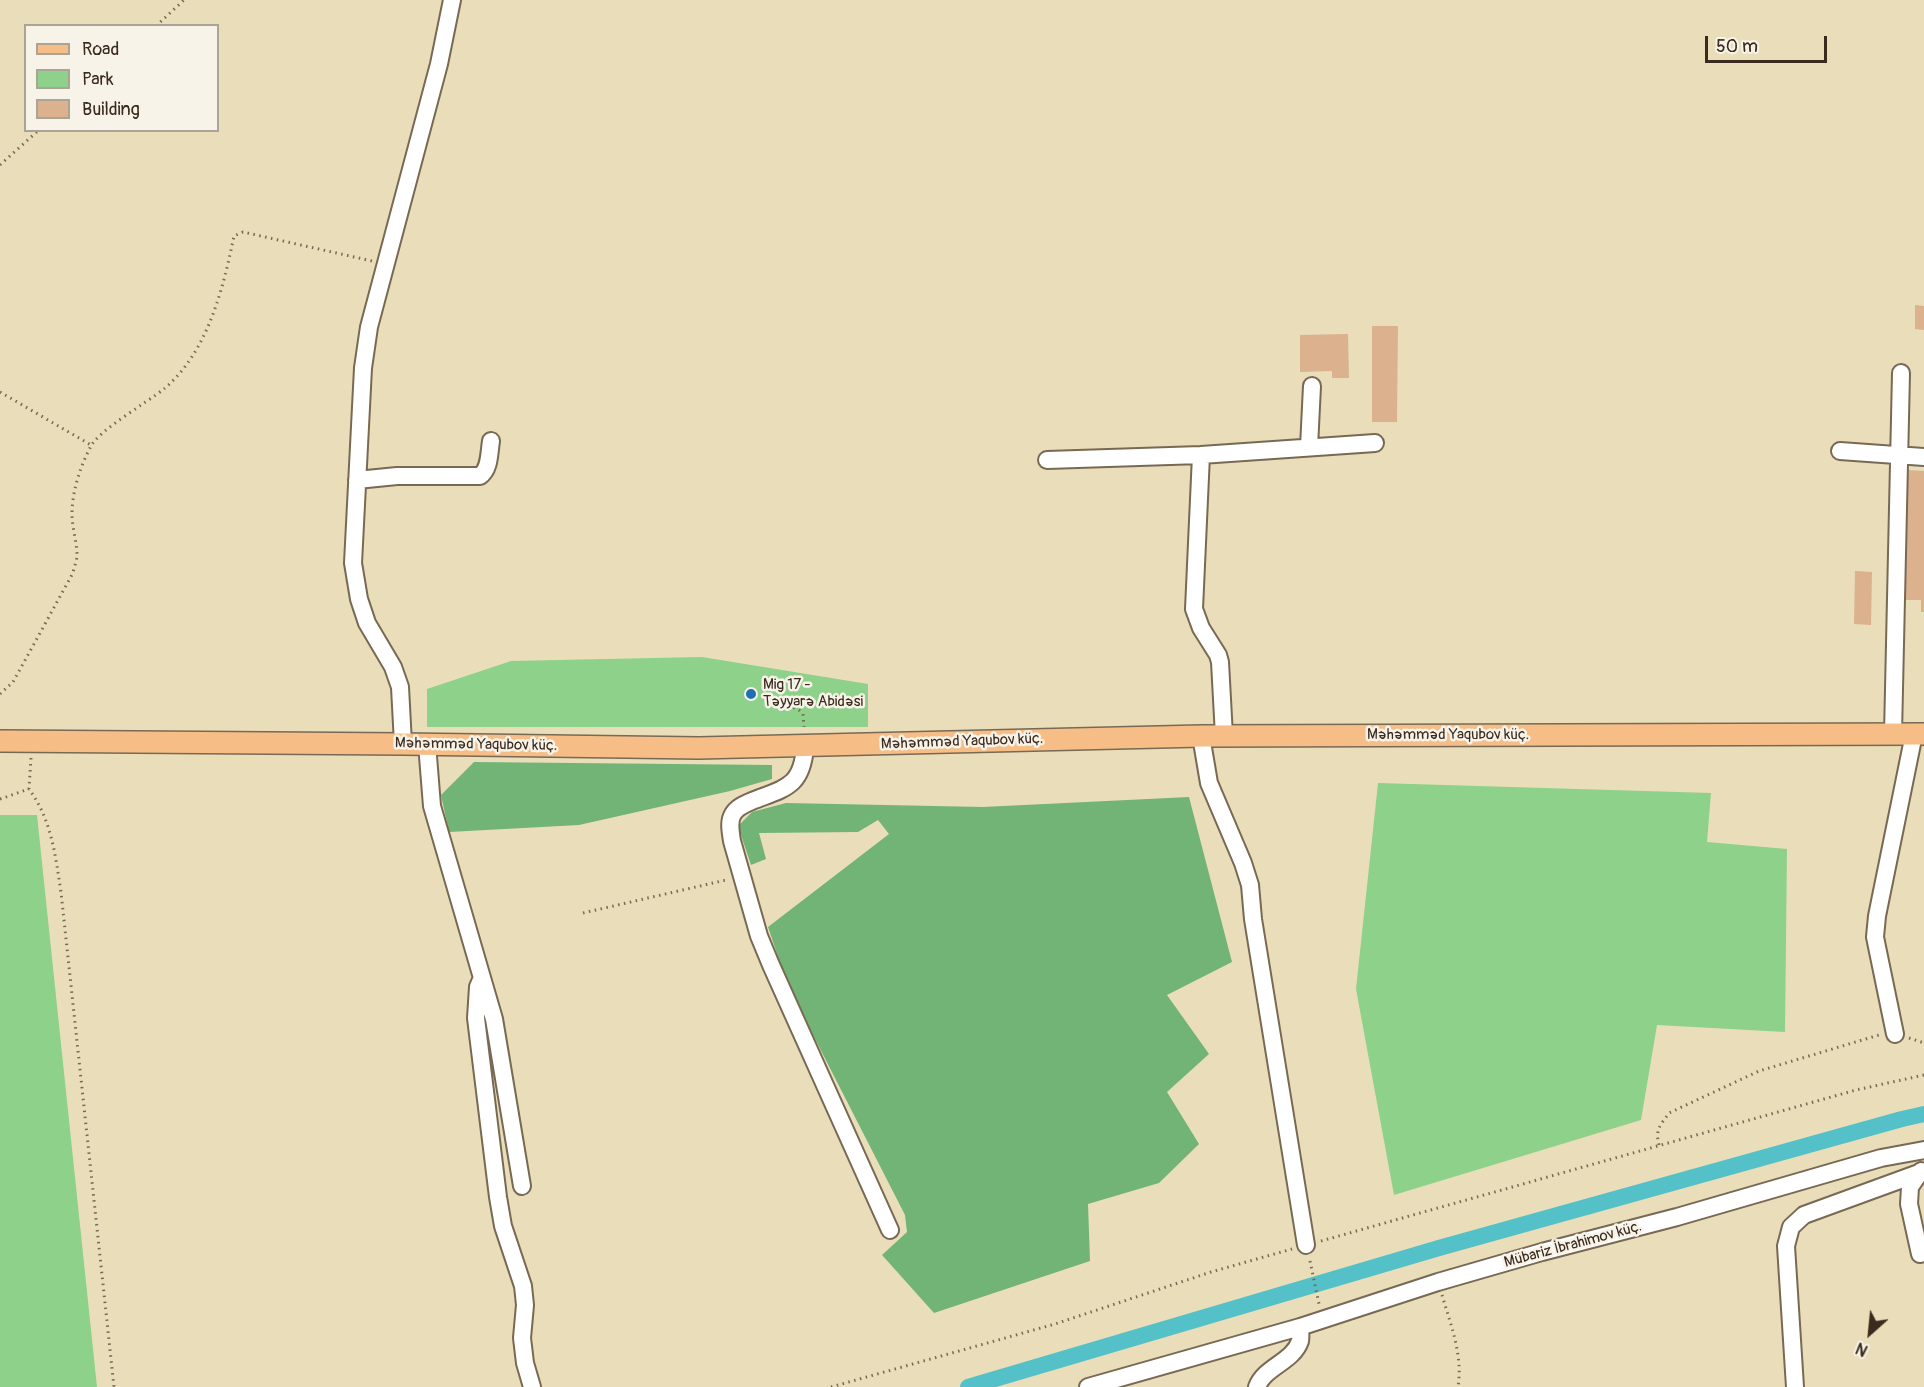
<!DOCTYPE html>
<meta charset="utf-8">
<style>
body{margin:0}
#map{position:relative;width:1924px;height:1387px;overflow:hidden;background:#e9deb9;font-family:Pangolin,sans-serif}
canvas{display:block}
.legend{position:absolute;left:24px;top:24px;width:195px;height:108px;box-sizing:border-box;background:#f7f3e8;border:2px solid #aca397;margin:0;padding:8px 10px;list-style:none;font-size:18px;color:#3b2a1e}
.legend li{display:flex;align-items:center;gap:12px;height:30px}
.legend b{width:30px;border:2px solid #aca397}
.north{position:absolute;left:1840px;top:1303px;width:60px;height:60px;-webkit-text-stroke:4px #f7f3e8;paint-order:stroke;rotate:207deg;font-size:16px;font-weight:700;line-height:24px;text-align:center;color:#3b2a1e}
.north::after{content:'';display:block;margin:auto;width:21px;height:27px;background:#3b2a1e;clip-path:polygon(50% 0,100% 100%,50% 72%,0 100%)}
.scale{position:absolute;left:1705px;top:36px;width:122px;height:27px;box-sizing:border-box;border:3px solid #3b2a1e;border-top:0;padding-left:8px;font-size:18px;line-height:21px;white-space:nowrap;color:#3b2a1e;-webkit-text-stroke:4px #f7f3e8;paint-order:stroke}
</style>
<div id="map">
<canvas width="1924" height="1387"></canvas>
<ul class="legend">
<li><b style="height:8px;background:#f6be86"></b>Road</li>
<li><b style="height:16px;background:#8ed18a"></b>Park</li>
<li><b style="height:16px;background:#dbb18e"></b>Building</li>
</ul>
<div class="north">N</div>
<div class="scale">50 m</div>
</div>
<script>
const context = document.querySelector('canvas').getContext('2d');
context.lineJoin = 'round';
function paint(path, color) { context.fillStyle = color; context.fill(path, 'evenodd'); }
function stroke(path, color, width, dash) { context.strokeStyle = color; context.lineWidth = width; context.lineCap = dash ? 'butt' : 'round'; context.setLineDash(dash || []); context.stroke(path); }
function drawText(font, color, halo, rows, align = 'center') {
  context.font = font + ' Pangolin,sans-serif'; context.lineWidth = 5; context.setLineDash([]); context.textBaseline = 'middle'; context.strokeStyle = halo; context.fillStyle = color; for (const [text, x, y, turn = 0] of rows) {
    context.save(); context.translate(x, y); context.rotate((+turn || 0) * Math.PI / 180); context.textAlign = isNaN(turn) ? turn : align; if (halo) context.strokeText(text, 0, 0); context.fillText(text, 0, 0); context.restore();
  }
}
const green = new Path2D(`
 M702,657L868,684V727H427V689L511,661Z
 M1378,783L1711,793L1707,842L1787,849L1785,1032L1657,1025L1641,1120L1394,1195L1356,989Z
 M0,815H37L97,1387H0Z`);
const forest = new Path2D(`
 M474,762L772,765V779L730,791L579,825L449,832L441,795Z
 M1189,797L1232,962L1167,995L1209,1054L1167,1092L1199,1144L1159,1183L1088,1204L1090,1261L934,1313L882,1255L907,1232L905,1215L788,986L768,927L889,834L878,820L858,832L759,833L766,859L751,865L738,826L752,812L786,803L983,807Z`);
const canal = new Path2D(`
 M968,1387L1439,1248L1902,1119L1924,1114`);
const building = new Path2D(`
 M1915,305L1924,306V330L1915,329Z
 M1372,326H1398L1397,422H1372Z
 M1348,334L1349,378H1332V371L1300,372V335Z
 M1908,470L1924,471V612H1921V600H1905Z
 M1855,571L1872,572L1871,625L1854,624Z`);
const path = new Path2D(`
 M156,26L184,0
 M0,165L39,130
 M0,392L91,445
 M0,694L13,682L73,573C74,567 77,561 77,555C77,542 72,528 72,514C72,492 80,467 90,448C98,430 147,403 165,388C208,351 223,289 234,236L243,232L372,261
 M765,698L798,709L803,714L804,727
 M31,758L29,789C52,821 55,854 61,892L114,1387
 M0,799L29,789
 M583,913L726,880
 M1909,1038L1924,1043
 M1659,1145C1655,1129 1660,1126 1669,1113L1759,1071L1879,1035
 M1321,1241L1856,1090L1924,1075
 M1310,1261L1319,1304
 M1442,1295C1451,1326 1463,1355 1458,1387
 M831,1387L1055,1324L1211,1272L1292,1249`);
const minor = new Path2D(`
 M1309,447L1312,386
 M1840,451L1924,457
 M1047,460L1201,455
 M357,480L397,476H480C490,469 489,453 491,441
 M1893,734L1901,373
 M1201,736L1209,783L1243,863L1250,885L1253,919L1306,1245
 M1224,736L1220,662L1218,655L1201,628L1194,609L1201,455L1375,443
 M403,744L400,687L393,667L367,623L359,599L353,563L363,368L369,327L439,64L452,0
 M427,744L432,806L494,1019L522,1186
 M805,747C802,787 785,788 752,801C745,804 737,807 733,814C728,822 731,833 732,841L759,936L771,965L890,1230
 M481,980L478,987L476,1018L498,1197L503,1226L523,1286L525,1305L522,1338L525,1363L532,1387
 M1895,1034L1875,937L1877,916L1914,734
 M1920,1254L1909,1204L1910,1187L1921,1171
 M1088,1387L1300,1327
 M1257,1387C1264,1367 1293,1362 1300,1341C1301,1337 1300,1331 1300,1327L1438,1282L1542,1252L1677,1217L1881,1158L1924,1150
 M1795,1387L1786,1246L1791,1227L1804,1215L1919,1173`);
const major = new Path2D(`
 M0,741L403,744L699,748L1201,736L1924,734`);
const markers = [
 [751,694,6,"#1f6fb2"]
];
const poiNames = [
 ["Mig 17 -",763,685],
 ["Təyyarə Abidəsi",763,702]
];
const streetNames = [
 ["Məhəmməd Yaqubov küç.",1448,735],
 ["Məhəmməd Yaqubov küç.",962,742,-2],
 ["Məhəmməd Yaqubov küç.",476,745,1],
 ["Mübariz İbrahimov küç.",1573,1245,-15]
];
paint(green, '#8ed18a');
paint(forest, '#72b376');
stroke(canal, '#53c1c7', 16);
paint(building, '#dbb18e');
stroke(minor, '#786954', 20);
stroke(major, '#786954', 24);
stroke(path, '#786954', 3, [1.5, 4.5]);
stroke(minor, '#fff', 16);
stroke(major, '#f6be86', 21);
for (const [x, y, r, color] of markers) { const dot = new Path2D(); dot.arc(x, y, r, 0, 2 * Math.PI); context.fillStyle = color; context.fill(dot); stroke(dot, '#f7f3e8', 2); }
drawText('15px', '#3b2a1e', '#f7f3e8', poiNames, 'left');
drawText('15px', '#3b2a1e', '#f7f3e8', streetNames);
</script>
